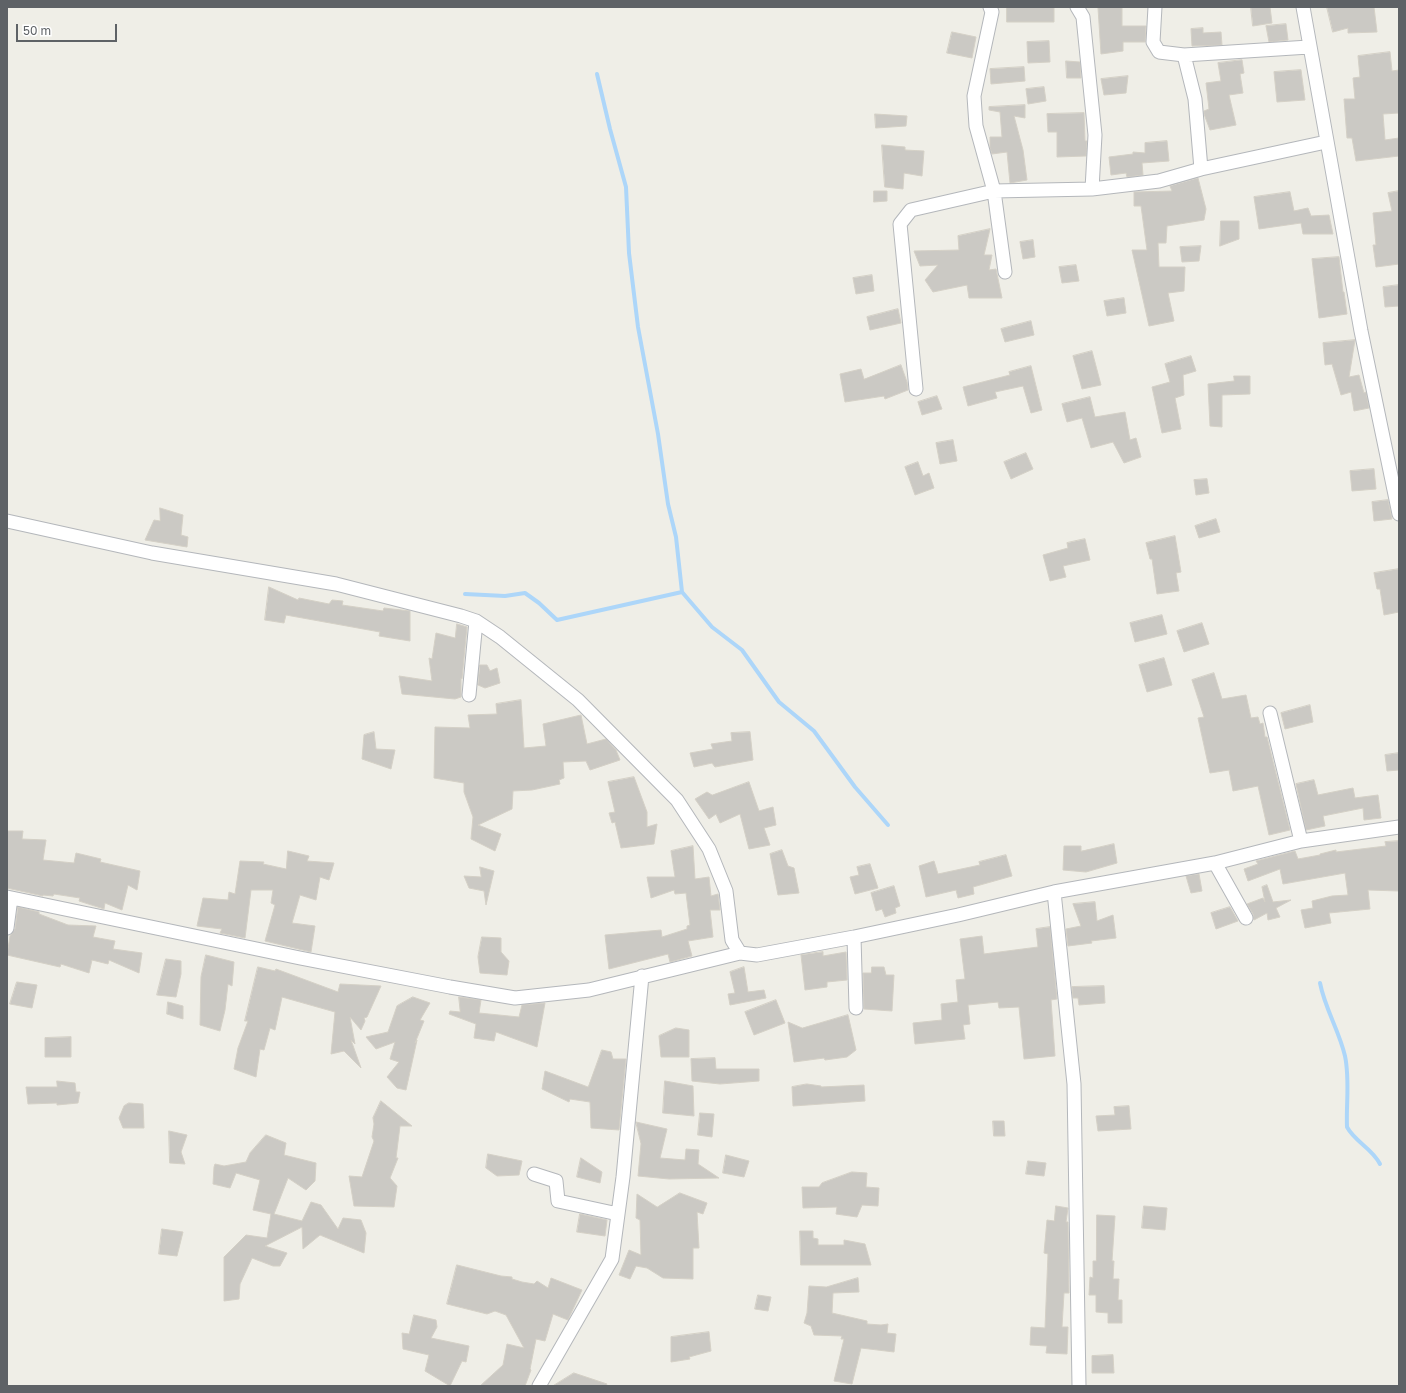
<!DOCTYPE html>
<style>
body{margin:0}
#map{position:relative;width:1406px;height:1393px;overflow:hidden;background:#efeee7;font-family:"Golos Text",sans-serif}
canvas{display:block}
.frame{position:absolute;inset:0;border:8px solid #5e6266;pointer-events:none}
.scale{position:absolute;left:16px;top:24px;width:101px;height:18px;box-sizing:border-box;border:2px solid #5e6266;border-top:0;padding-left:5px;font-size:12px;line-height:14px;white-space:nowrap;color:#5e6266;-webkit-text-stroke:3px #fff;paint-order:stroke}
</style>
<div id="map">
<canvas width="1406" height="1393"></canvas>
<div class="frame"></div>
<div class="scale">50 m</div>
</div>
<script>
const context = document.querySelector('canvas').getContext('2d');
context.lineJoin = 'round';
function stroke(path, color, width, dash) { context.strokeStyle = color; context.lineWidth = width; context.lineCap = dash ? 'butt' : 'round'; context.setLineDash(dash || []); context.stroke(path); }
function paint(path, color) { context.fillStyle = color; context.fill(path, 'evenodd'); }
const stream = new Path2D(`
 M597,74L610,129L626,187L629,253L638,327L658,434L668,504L676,537L682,592L712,627L742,650L779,702L814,731L855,787L888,825
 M465,594L505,596L525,593L539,603L557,620L682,592
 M1320,983C1325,1009 1339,1030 1345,1056C1350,1080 1346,1103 1347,1127C1355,1142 1372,1148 1380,1164`);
const building = new Path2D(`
 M1007,7H1054V22H1007Z
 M1122,7V26H1146L1145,42H1123V51L1101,54L1098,8Z
 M1251,7H1270L1272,23L1253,26Z
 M1327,7H1374L1377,32L1348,33V28L1333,32Z
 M1286,24L1288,40L1269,42L1266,26Z
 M1203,28V33L1221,32L1222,45L1192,46L1191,29Z
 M952,32L976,37L972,58L947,53Z
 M1049,41L1050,62L1028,63L1027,42Z
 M1390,52L1392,71L1399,70V113L1383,114L1385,140L1399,138V156L1356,161L1352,138H1347L1344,99H1355L1353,78L1360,77L1358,56Z
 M1242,60L1244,73L1240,74L1243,93L1229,95L1236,125L1210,130L1204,114V111L1209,109L1206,83L1221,81L1218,63Z
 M1066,61L1080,62L1081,78H1067Z
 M1024,67L1025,81L991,84L990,69Z
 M1301,70L1305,100L1277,102L1274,72Z
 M1128,76L1126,93L1104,95L1101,79Z
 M1044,87L1046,101L1028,104L1026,89Z
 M1025,105V118L1014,116L1023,150L1027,180L1010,183L1007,152L992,154L990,148V137H1002L1000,112L989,110V107Z
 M1084,113L1085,141H1087L1086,156L1057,157V132H1048L1047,114Z
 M875,114L907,116L906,126L876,128Z
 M1167,141L1169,161L1142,163L1143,175L1127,177L1126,173L1111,175L1109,157L1133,154V152L1145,153V143Z
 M882,145L905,147V150L924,151L922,176L904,173L903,189L885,187Z
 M1198,178L1206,209L1204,220L1167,226L1166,243H1158L1159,267H1185L1184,291L1168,293L1174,321L1149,326L1132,250H1147L1141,206H1134V192L1172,191L1170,186Z
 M874,191H887V201L874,202Z
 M1399,191V264L1376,267L1373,245H1376L1373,213L1392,211L1388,193Z
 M1290,192L1294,211L1308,208L1311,216L1329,215L1333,234H1303L1301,223L1259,229L1254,197Z
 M1221,221H1239V239L1220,246Z
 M990,229L984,255H992L989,270L996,269L1002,298H969L967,285L933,292L925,280L938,265L920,266L914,251L959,250L958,236Z
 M1033,240L1035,257L1023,259L1020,242Z
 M1201,246L1199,261L1182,262L1180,247Z
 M1339,257L1343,292H1344L1347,314L1319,318L1312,259Z
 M1076,265L1079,281L1062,283L1059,267Z
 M872,275L874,291L856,294L853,278Z
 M1399,285V306L1385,307L1383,287Z
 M1124,298L1126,313L1107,316L1104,301Z
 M898,309L901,323L870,330L867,317Z
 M1031,321L1034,335L1005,342L1001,329Z
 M1355,340L1349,377L1359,375L1364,393L1366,392L1369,408L1354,411L1351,392L1341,395L1332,364L1325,365L1323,343Z
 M1092,351L1101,385L1082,389L1073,356Z
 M1191,356L1196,371L1183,375L1184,395L1175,398L1181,429L1162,433L1152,387L1170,382L1165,364Z
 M901,365L907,382L908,390L885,399L884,396L845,402L840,374L861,369L864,379Z
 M1031,366L1042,410L1031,413L1023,386L995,392L997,398L968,406L963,387L1010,375L1009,372Z
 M1234,376H1250V394L1222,395V427L1210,426L1208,384L1234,381Z
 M937,396L942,409L922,415L918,402Z
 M1090,397L1095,417L1125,412L1130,440L1136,438L1141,457L1124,463L1113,442L1091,448L1082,418L1067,422L1062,404Z
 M953,440L957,461L940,464L936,443Z
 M1026,453L1033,469L1011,479L1004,462Z
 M918,462L923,476L929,473L934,488L915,495L905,467Z
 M1374,469L1376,489L1352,491L1350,471Z
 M1207,479L1209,493L1196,495L1194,480Z
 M1388,500L1392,519L1374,521L1372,502Z
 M160,508L183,515L181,535L188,537L187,547L145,540L154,520L160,521Z
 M1216,519L1220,532L1199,538L1195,526Z
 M1175,536L1181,572L1176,573L1179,591L1157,594L1152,559H1150L1146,543Z
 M1085,539L1090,560L1063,566L1066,577L1050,581L1043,555L1068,548L1067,543Z
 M1399,569V612L1384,615L1380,589H1377L1374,573Z
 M269,587L298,600L299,598L329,604L332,600L343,601L342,605L383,611L384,608L410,611V641L379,636L380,632L286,615L284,623L265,620Z
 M1162,615L1167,634L1135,642L1130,623Z
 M1202,623L1209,644L1184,652L1177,631Z
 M457,624L467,627L462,679L461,678V697L455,699L402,694L399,676L432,681L429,658L432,659L436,633L455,638Z
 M1164,658L1172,685L1147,692L1139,665Z
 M480,665H487L490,671L497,668L500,683L485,688L478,685Z
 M1214,673L1222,699L1246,695L1251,718L1258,717L1260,724L1263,723L1265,737H1267L1290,830L1269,835L1258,786L1233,791L1229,770L1210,773L1198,718L1204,717L1192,680Z
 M521,700L524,748L546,746L543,724L581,715L587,744L606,739L616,750L620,760L590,770L586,761L563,762L564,778L559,780L560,784L532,790L513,791L512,809L478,825L501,834L495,851L471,839L473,817L464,792V783L434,778L435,727L470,728L468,715L497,714L496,704Z
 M1310,705L1313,722L1285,729L1281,713Z
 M374,732L376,749L395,750L391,769L362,759L364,735Z
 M750,732L753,760L715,767L712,763L694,767L690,753L713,749L711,744L732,741L731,733Z
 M1399,753V770L1387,771L1385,755Z
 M634,777L647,812V827L657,824L654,844L621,848L615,822L612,823L609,813L615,812L608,782Z
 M1314,780L1318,795L1353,788L1355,798L1378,795L1381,818L1364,820L1363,808L1323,816L1325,826L1306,830L1296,784Z
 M749,782L759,811L773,807L776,825L764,828L770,845L749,849L740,814L720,823L716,814L709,819L695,799L707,792L712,795Z
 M7,831H23L22,839L46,840L43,860L74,863L76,853L101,859L100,862L140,871L137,890L128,885L122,910L105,903L104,909L79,901L80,898L54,894L53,896L43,895V896L7,888Z
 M1399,841V891L1368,890L1370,909L1329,913L1331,923L1305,928L1301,910L1313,908L1312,901L1332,896L1348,895L1345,873L1283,884L1280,869L1248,881L1244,869L1258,864L1256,861L1295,851L1298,859L1320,855V854L1336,850V852L1386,846L1385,842Z
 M1114,844L1117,863L1086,872L1063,870L1064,846H1081V851Z
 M693,846L695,879L709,877L711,896L718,894L720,910H710L713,937L688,941L692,956L670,962L668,954L609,969L605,935L661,930L662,937L687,929V926L690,925L686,893L675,894L674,890L651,898L647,877H675L671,851Z
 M782,850L788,866L794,868L799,893L778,895L770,854Z
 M288,851L309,856L307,861L334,863L329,880L320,877L316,900L300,895L292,923L315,926L311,952L265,941L275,905L271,903L273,890H251L245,938L220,933L222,929L197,926L203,898L228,900L229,892L235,894L240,861L264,862L263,864L286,869Z
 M1006,855L1012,876L973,887L974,894L958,898L956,890L926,897L919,866L934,861L938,874L980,865L979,862Z
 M870,864L878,888L855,894L850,877L859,875L857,867Z
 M480,867L494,871L486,905L484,891L469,888L464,876L481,877Z
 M1199,874L1202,891L1191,893L1186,876Z
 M1267,885L1273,902L1291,900L1276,908L1280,917L1268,920L1267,913L1254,920L1253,914L1247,904L1263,898L1265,902L1262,887Z
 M894,886L900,906L895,908L896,913L885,917L882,909L876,911L871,893Z
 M1095,902L1097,921L1113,915L1116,938L1091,941L1092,943L1068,946L1066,929L1081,926L1073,904Z
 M18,907L39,912V914L68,925L96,926L93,937L115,941L113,949L142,953L139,973L109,960L108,964L92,960L89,973L61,964L60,967L7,955L10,936L15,929Z
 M1230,907L1238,921L1216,929L1211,913Z
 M1050,927L1057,999L1051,1000L1055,1056L1024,1059L1019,1007L999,1008L998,1002L968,1005L970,1024L963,1025L965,1039L915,1044L913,1023L942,1020L941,1004L958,1002L956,980L965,979L960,939L982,936L984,954L1038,947L1036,929Z
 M482,937L501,938V952L509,961L507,975L480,973L478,957Z
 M823,952V956L846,952L847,980L827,982V987L805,990L801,955Z
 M206,955L234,962L232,986L228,984L225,1010L220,1031L200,1025L201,977Z
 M166,959L181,961V974L176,997L157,995Z
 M258,967L275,971L276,969L338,992L340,984L381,986L367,1017L364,1018L365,1021L361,1030L350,1017L355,1044L351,1040L361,1068L344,1051L331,1054L335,1012L282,997L275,1030L270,1028L264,1050L260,1049L256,1077L234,1069L238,1048L248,1021H245Z
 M744,967L748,992L764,990L766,998L730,1005L728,994L735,993L730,972Z
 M872,967H884L886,975H894L892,1011L864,1009L863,973H871Z
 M17,982L37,985L32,1008L10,1004Z
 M1104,986L1105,1003L1079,1005L1078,998H1073L1072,987Z
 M413,997L430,1003L420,1020L424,1021L415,1043L417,1040L406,1090L397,1088L387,1077L399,1062L390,1059L395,1042L376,1049L366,1037L388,1032L397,1006Z
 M459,997L481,1000L479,1013L519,1017L522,1005L545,1003L537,1047L496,1032L494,1041L474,1038L476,1024L449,1014L450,1011L460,1012Z
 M776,1000L785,1023L754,1035L745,1012Z
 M168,1002L183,1006V1019L167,1014Z
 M848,1015L856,1050L847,1057L825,1060L824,1058L794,1062L788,1022L802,1028Z
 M676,1028L689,1030V1057H661L659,1036Z
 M71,1037V1057H45V1038Z
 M602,1050L611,1052L613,1059H626L619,1130L591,1128L590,1102L570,1099L569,1102L542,1089L545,1071L588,1087Z
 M715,1058L716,1069H759V1081L720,1084L692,1081L691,1059Z
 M57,1081L75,1083L76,1092H80L78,1103L57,1105V1103L28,1104L26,1087H57Z
 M665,1081L693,1086L694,1116L663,1113Z
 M807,1084L821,1086V1087L864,1085L865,1101L793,1106L792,1087Z
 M381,1101L412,1126H400L396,1158H398L390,1178L397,1186L394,1207L354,1206L349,1176L362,1177L374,1141L372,1137L374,1124L373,1118Z
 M129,1103L143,1104L144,1128H123L119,1118L124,1106Z
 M1129,1106L1131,1129L1098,1131L1096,1116L1115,1115L1114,1107Z
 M700,1113L714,1114L712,1137L698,1135Z
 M993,1121H1004L1005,1136H994Z
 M636,1122L667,1129L660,1158L685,1160L686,1149L699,1150L698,1164L719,1178L669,1179L638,1176L641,1144Z
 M169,1131L187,1135L181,1152L185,1164L170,1163Z
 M266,1135L286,1143L284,1155L316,1163L315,1181L306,1190L288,1178L274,1214L302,1221L311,1202L321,1205L338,1229L343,1218L361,1220L366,1233L364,1253L320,1235L303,1249L302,1227L265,1246L287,1253L280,1266H273L252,1258L240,1284L239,1299L224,1301V1257L246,1235L267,1238L271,1214L253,1210L260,1180L236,1173L230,1188L213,1184L214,1167L215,1164L224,1166L246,1162L250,1153Z
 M488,1154L522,1161L519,1175L497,1176L486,1168Z
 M726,1155L749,1161L744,1177L723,1173Z
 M581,1158L602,1172L600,1183L577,1177Z
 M1028,1161L1046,1163L1044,1176L1026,1174Z
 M852,1172L867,1173L866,1187L879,1188L878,1206L862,1205L857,1217L836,1214L837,1207L803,1208L802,1187H819L822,1183Z
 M680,1193L707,1203L703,1214L697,1212L699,1248H693V1279L663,1278L647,1268L636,1266L630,1279L619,1275L629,1250L641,1255L640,1220L636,1218L637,1194L657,1207Z
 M1056,1206L1068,1208L1066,1222H1068L1069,1293H1064L1062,1327H1068L1067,1354L1046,1353L1047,1346L1030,1345L1031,1327L1045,1328L1048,1254L1044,1253L1047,1220L1054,1221Z
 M1144,1206L1167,1208L1165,1230L1142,1228Z
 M580,1214L607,1220L605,1236L577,1232Z
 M1097,1215L1115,1216L1112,1261H1114L1113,1279H1119L1118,1300H1122V1323H1108V1313L1096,1312V1295H1089L1090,1277L1093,1278V1261H1096Z
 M162,1229L183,1232L177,1256L159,1254Z
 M800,1231H813V1238L818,1239V1245H844V1240L865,1244L871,1265H801Z
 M457,1265L501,1276L512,1277V1279L522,1282L534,1284L537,1281L548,1288L551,1278L582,1290L568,1320L553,1314L545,1341L536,1339L530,1369L531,1370L525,1386H480L503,1365L507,1344L524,1348L506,1315L495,1311L487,1314L447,1304Z
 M858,1278L859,1292L833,1293L832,1313L867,1321V1324L881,1325L888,1324L887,1333L896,1334L894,1352L861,1348L852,1384L834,1381L844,1339H841L842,1336L814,1335L811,1326L804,1323L807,1313L809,1286L826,1287Z
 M758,1295L771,1297L768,1311L755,1309Z
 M414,1315L436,1320L437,1327L431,1338L469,1346L466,1362L462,1361L450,1386L425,1371L429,1355L403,1349L402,1333L409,1334Z
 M709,1332L711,1351L689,1357L690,1359L671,1362V1337Z
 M1113,1355L1114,1373H1092V1356Z
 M574,1373L607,1384L606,1386H553Z`);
const street = new Path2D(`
 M990,7L992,12L974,96L976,126L994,191L1005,272
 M1077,7L1083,17L1095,135L1092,189
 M1155,7L1153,42L1159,52L1184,55L1309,47
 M1303,7L1361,331L1399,514
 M1184,55L1195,99L1201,169
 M916,389L900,224L911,210L994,191L1092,189L1159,181L1201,169L1326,142
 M7,521L152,553L336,584L461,616L476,621L500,637L578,700L677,800L709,849L726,891L732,940L740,953L757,955L854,937L958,915L1054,892L1215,863L1301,841L1399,827
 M469,695L476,621
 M1270,713L1301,841
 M1215,863L1246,918
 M1054,892L1074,1084L1079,1386
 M7,897L300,958L450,987L515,998L589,990L740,953
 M7,928L11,898
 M854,937L856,1008
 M534,1174L556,1181L558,1201L618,1214
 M539,1386L612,1259L623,1177L642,976`);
stroke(stream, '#add6f9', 4);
paint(building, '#cbc9c4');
stroke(building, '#d4d0c6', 1);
stroke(street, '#b4b7bb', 15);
stroke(street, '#fff', 13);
</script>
